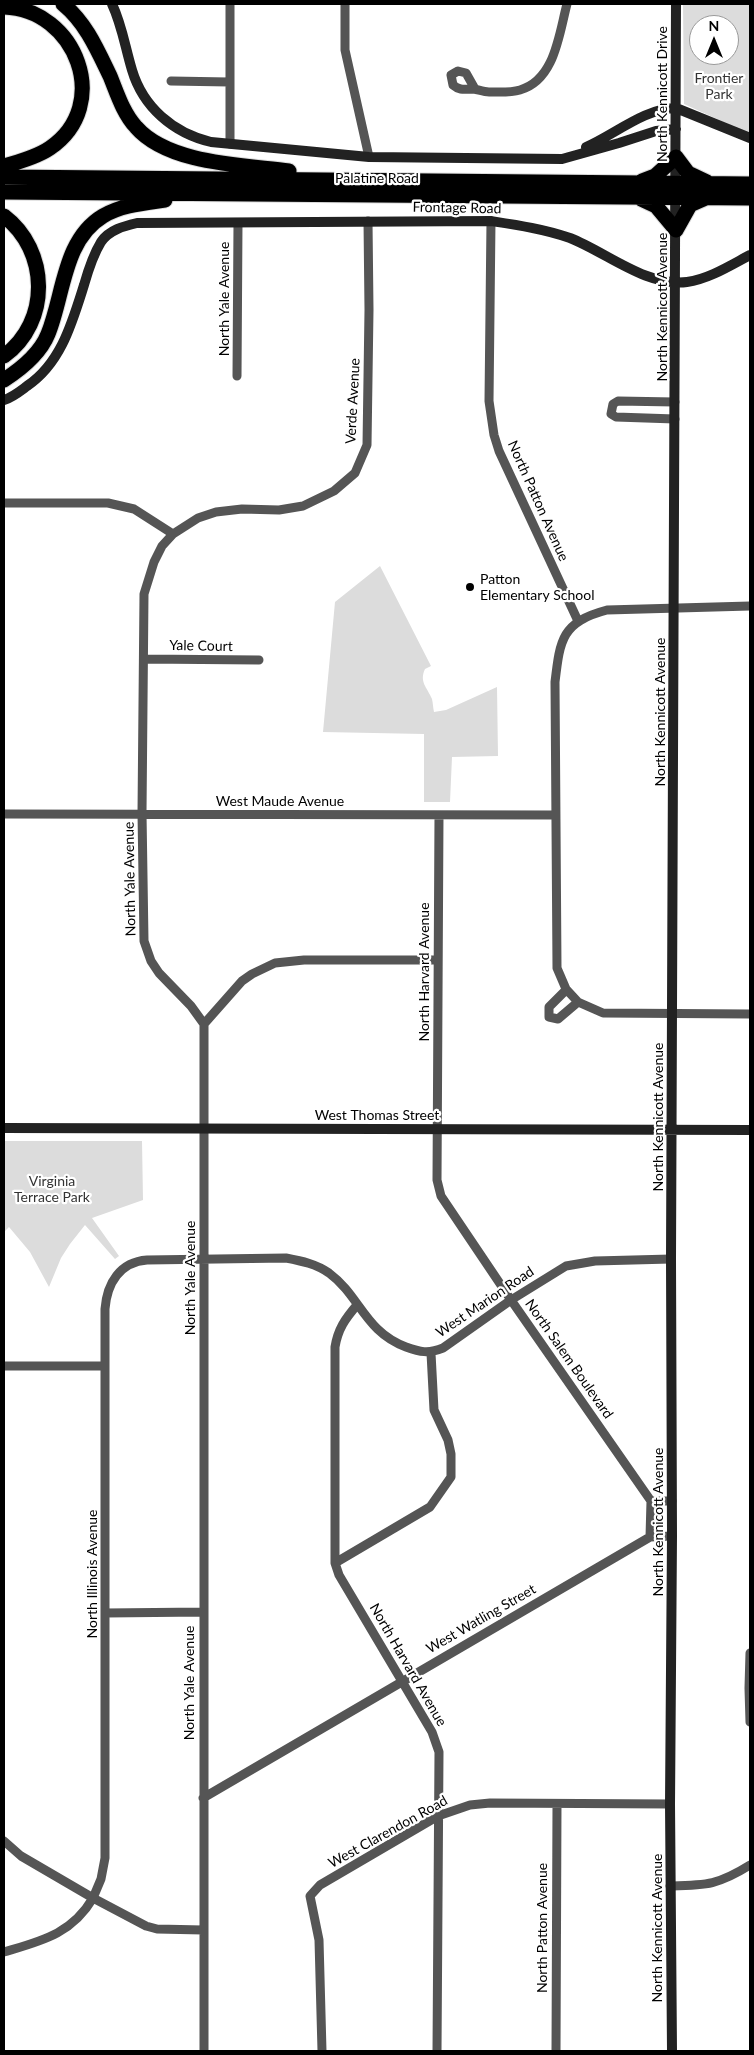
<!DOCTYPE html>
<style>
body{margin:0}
#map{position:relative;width:754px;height:2055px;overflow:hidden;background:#fff;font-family:Lato,sans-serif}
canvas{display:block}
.frame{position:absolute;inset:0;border:5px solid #000;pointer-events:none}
.north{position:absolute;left:689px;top:15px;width:50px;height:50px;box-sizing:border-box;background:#fff;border:1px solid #999;border-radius:50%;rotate:0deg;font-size:14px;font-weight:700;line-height:20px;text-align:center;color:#000}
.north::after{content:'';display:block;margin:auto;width:18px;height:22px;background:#000;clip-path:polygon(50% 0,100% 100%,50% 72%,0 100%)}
</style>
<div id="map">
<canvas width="754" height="2055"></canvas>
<div class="frame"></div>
<div class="north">N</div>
</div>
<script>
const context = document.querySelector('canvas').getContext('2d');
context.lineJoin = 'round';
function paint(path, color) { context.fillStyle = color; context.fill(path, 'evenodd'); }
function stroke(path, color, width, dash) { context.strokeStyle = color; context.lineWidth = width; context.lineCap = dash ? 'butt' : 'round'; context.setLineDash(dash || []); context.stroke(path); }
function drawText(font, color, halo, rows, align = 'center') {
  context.font = font + ' Lato,sans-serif'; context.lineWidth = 4.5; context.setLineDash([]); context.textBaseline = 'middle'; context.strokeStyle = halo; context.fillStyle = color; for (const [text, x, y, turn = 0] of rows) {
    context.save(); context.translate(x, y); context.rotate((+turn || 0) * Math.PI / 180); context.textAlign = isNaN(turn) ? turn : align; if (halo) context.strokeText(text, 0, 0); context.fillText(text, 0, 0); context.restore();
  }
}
const green = new Path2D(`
 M683,4H750V134L684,104ZM699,25H729V55H699Z
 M380,566L431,666L425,669C419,682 427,687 432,699C433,703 433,708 434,712L446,710L497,687L498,756L452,757L450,802H424V734L323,732L335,602Z
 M4,1141H142L143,1200L92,1218L119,1256L115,1259L85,1225L70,1244L61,1258L49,1287L30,1252L9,1227L4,1232Z`);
const street = new Path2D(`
 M230,4V144
 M345,4V50L369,157
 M171,81L229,82
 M475,89L466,73L458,71L451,75L453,85C460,91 465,89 474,89C479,90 484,92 489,92C499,92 510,93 520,90C555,80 559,34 567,4
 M491,221L489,401L494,435L499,451L578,621
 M237,376L238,223
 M675,419L616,417L611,414L613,404L618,401L675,402
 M4,503H108L134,509L173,534
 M750,606L607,610C562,622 560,639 555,682L557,968L566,989L578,1002L603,1013L750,1014
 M144,659L259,660
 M4,814L555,815
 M439,815L437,1180L441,1196L511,1300L651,1501H672
 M566,990L549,1007V1017L558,1019L578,1002
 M204,1024L242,981L252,974L275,963L304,960H437
 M357,1305C345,1319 338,1329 335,1347V1563L339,1575L432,1732L439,1752L437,2051
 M4,1366H105
 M650,1537L651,1501
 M335,1563L430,1507L451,1477V1454L448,1440L434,1410L431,1353
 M106,1613L203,1612
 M750,1653L749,1688L750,1722
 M203,1798L650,1537L672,1536
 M4,1841L21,1856L93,1898L101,1879L105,1858V1309C107,1283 120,1262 147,1260L286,1258C302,1261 316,1264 329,1273C360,1296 365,1332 406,1347C420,1352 428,1354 443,1348L511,1300L566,1266L595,1261L671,1259
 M670,1886C707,1885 718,1885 750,1865
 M4,1952C41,1941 72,1934 93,1898L146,1926L157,1929L203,1930
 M204,2051V1024L191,1006L159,973L151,961L144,941L142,813L144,594L154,562L162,546L173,534L198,518L216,512L242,509L279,510L303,506L334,491L355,473L367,445L369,310L368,221
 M322,2051L319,1940L310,1896L320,1885L438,1816L470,1805L490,1803L670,1804
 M556,2051L557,1804`);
const secondary = new Path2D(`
 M112,4C122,25 125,47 132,70C143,107 173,133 211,142L369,157L562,159L619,143L656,131L676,129
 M586,147C614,135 645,108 676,108L750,138
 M4,400C13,397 19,392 27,386C61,363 72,323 84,285C88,271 93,255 101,242C109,230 124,226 137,223L491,221C517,225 544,229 570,238C606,252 646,287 687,282C709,279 731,265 750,255
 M4,1128L750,1130
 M672,2051L670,1804L672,1536L671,1259L676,4`);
const highway = new Path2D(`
 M63,4C86,23 97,49 110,76C117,93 123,113 136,127C168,164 243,165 289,171
 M4,7C76,9 113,105 50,148C37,157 19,162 4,166
 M4,177L750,184
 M642,181L655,176L676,157L688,173L707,182
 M4,192L750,198
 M641,199L656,206L676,230
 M4,216C49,250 51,322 4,356
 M676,230L690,205L706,198
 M4,380C21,369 40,354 48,334C64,295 63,240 103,216C121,205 145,203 165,200`);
const markers = [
 [470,587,5,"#000"]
];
const parkNames = [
 ["Frontier",719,78],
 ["Park",719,94],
 ["Virginia",52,1181],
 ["Terrace Park",52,1197]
];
const streetNames = [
 ["North Kennicott Drive",662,94,-90],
 ["Palatine Road",377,178],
 ["Frontage Road",457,208,1],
 ["North Yale Avenue",224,299,-90],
 ["North Kennicott Avenue",662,307,-90],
 ["Verde Avenue",353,401,-87],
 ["North Patton Avenue",538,501,66],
 ["Yale Court",201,646,1],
 ["North Kennicott Avenue",660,712,-90],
 ["West Maude Avenue",280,801],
 ["North Yale Avenue",130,879,-91],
 ["North Harvard Avenue",424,972,-90],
 ["West Thomas Street",377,1115],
 ["North Kennicott Avenue",658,1117,-90],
 ["North Yale Avenue",190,1278,-90],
 ["West Marion Road",485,1302,-34],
 ["North Salem Boulevard",569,1359,55],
 ["North Kennicott Avenue",658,1522,-90],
 ["North Illinois Avenue",92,1574,-90],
 ["West Watling Street",481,1619,-30],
 ["North Harvard Avenue",408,1665,60],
 ["North Yale Avenue",189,1683,-90],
 ["West Clarendon Road",388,1832,-29],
 ["North Patton Avenue",542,1928,-90],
 ["North Kennicott Avenue",657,1928,-90]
];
const poiNames = [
 ["Patton",480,579],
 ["Elementary School",480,595]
];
paint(green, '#dcdcdc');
stroke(highway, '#dbdbdb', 17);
stroke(street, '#555', 9);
stroke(secondary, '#222', 10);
stroke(highway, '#000', 15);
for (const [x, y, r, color] of markers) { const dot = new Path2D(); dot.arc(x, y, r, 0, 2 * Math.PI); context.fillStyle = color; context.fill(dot); stroke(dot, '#fff', 2); }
drawText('14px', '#333', '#fff', parkNames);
drawText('14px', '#000', '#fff', streetNames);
drawText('14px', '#000', '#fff', poiNames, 'left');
</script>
